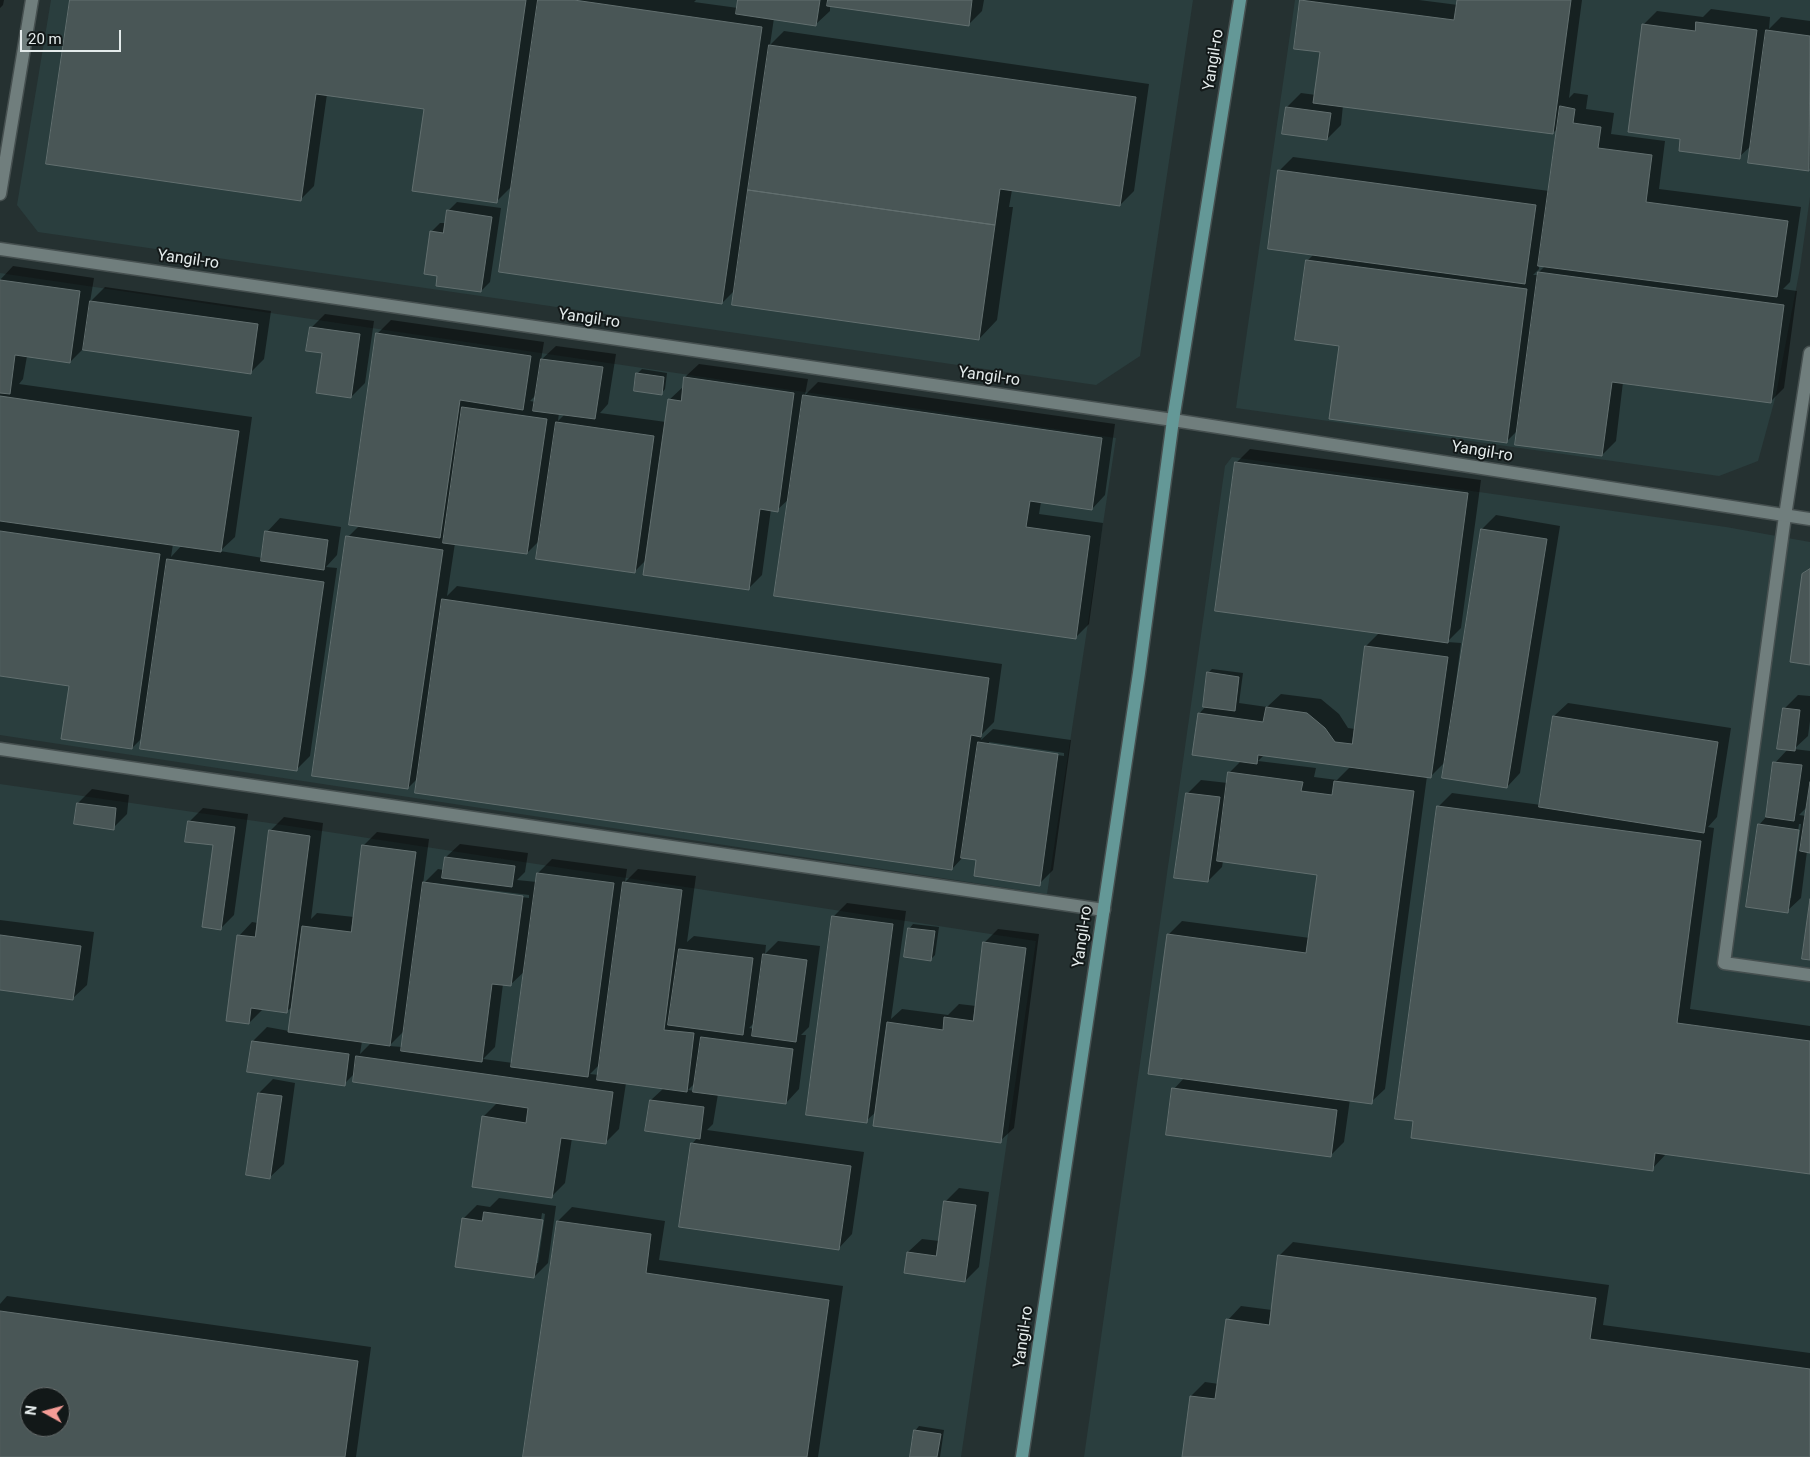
<!DOCTYPE html>
<style>
body{margin:0}
#map{position:relative;width:1810px;height:1457px;overflow:hidden;background:#253131;font-family:Roboto,sans-serif}
canvas{display:block}
.north{position:absolute;left:20px;top:1387px;width:50px;height:50px;box-sizing:border-box;background:#121818;border:1px solid #666c6c;border-radius:50%;rotate:277deg;font-size:14px;font-weight:700;line-height:20px;text-align:center;color:#e4ebeb}
.north::after{content:'';display:block;margin:auto;width:18px;height:22px;background:#f59c96;clip-path:polygon(50% 0,100% 100%,50% 72%,0 100%)}
.scale{position:absolute;left:20px;top:30px;width:101px;height:22px;box-sizing:border-box;border:2px solid #e4ebeb;border-top:0;padding-left:6px;font-size:15px;line-height:18px;white-space:nowrap;color:#e4ebeb;-webkit-text-stroke:4px #121818;paint-order:stroke}
</style>
<div id="map">
<canvas width="1810" height="1457"></canvas>
<div class="north">N</div>
<div class="scale">20 m</div>
</div>
<script>
const context = document.querySelector('canvas').getContext('2d');
context.lineJoin = 'round';
function paint(path, color) { context.fillStyle = color; context.fill(path, 'evenodd'); }
function stroke(path, color, width, dash) { context.strokeStyle = color; context.lineWidth = width; context.lineCap = dash ? 'butt' : 'round'; context.setLineDash(dash || []); context.stroke(path); }
function drawText(font, color, halo, rows, align = 'center') {
  context.font = font + ' Roboto,sans-serif'; context.lineWidth = 4; context.setLineDash([]); context.textBaseline = 'middle'; context.strokeStyle = halo; context.fillStyle = color; for (const [text, x, y, turn = 0] of rows) {
    context.save(); context.translate(x, y); context.rotate((+turn || 0) * Math.PI / 180); context.textAlign = isNaN(turn) ? turn : align; if (halo) context.strokeText(text, 0, 0); context.fillText(text, 0, 0); context.restore();
  }
}
const built = new Path2D(`
 M51,0H1193L1140,356L1096,385L38,232L17,205Z
 M1295,0H1810V197L1800,268L1776,395L1758,461L1719,476L1236,408Z
 M0,273L1116,438L1047,894L0,735Z
 M1232,457L1726,527L1810,542V1457H1084L1225,466Z
 M0,784L290,826L1036,941L961,1457H0ZM30,1397H60V1427H30Z`);
const shadow = new Path2D(`
 M0,0H4L3,5L0,8Z
 M71,0H696L694,2L738,8L739,0H984L982,11L968,25L830,5V11L816,24L774,18L770,45L784,31L1149,84L1134,191L1120,205L1012,190L1009,207H1013L997,320L979,339L736,289L722,303L513,185L496,202L425,108L327,94L314,186L300,200Z
 M1302,0H1419L1458,5V0H1582L1569,98L1574,93L1588,95L1586,109L1614,113L1611,134L1665,141L1659,189L1801,207L1790,282L1783,289L1797,291L1784,388L1771,401L1623,382L1616,441L1602,455L1518,430L1507,441L1340,345L1307,261L1314,254L1279,171L1293,157L1549,191L1558,128L1553,133L1343,105L1341,125L1327,139L1287,107L1301,93L1316,95L1321,51L1295,47ZM1539,265H1546L1539,272L1538,275H1533L1539,269Z
 M1711,9L1770,17L1769,29L1781,17L1810,21V168L1809,170L1752,145L1739,157L1682,138L1643,25L1657,11L1703,17Z
 M457,202L501,208L490,282L481,291L439,275L431,232L440,223H446L448,211Z
 M13,266L94,278L90,302L105,287L271,311L264,359L250,373L84,348L70,362L27,356L23,379L19,384L252,417L235,537L220,551L263,558L267,532L280,518L341,527L337,555L326,567L337,568L310,756L296,770L143,737L132,748L70,685L0,675V280ZM173,544L182,545L171,557Z
 M325,314L374,321L365,383L351,397L323,352L311,328Z
 M391,320L544,342L541,360L556,346L616,354L608,404L600,413L666,422L669,400L684,386L685,377L699,364L808,379L805,395L818,382L1115,424L1105,495L1092,509L1041,502L1039,514L1103,523L1089,624L1075,638L790,498L777,510L771,509L762,575L748,589L646,560L634,572L540,540L527,553L455,543L447,596L457,586L1002,664L994,722L982,734L981,740L993,729L1071,740L1053,870L1039,884L977,859L963,857L952,869L418,778L408,788L348,537L360,525L377,334ZM537,394L536,402L530,401ZM559,413L565,414L558,421ZM989,742L1064,753V756L989,745Z
 M642,369L667,373L665,389L661,394L638,373Z
 M1250,449L1481,480L1461,628L1447,642L1461,643L1454,697H1456L1482,529L1496,515L1560,526L1520,773L1507,787L1446,761L1431,776H1427L1385,1089L1371,1102L1350,1099L1344,1142L1330,1156L1174,1089L1185,1077L1168,935L1182,921L1310,938L1318,874L1223,861L1222,867L1208,881L1187,794L1201,780L1228,783L1230,772L1242,760L1199,714L1206,706L1208,673L1212,669L1243,673L1239,703L1267,707L1281,694L1321,699L1339,714L1348,728L1355,729L1366,646L1380,632L1236,463ZM1265,754L1351,766L1337,780L1314,777L1316,768L1258,761Z
 M1798,695L1810,696V721L1808,736L1794,749L1810,751V851H1807L1801,898L1787,911L1759,825L1767,816L1775,763L1788,749L1784,709ZM1808,806L1807,816L1799,815ZM1799,824H1801L1791,898H1789Z
 M1568,703L1731,728L1717,817L1708,827L1714,828L1690,1009L1810,1026V1173L1666,1154L1652,1169L1438,807L1452,793L1541,805L1554,716Z
 M92,789L129,795L127,814L113,828L78,803Z
 M203,808L248,814L234,915L221,928L215,844L189,822Z
 M284,817L323,823L311,919L317,913L354,917L363,846L377,832L429,839L423,884L438,869L444,870L446,857L460,844L528,853L525,872L517,880L537,882L538,873L552,859L627,869L625,882L638,869L696,876L687,942L694,936L766,945L765,954L778,941L820,946L809,1027L801,1035H806L799,1089L786,1103L718,1094L713,1124L707,1130L864,1152L852,1234L839,1248L692,1144L698,1137L651,1100L664,1088L626,1083L619,1129L605,1143L572,1138L565,1183L551,1197L483,1117L498,1102L355,1073L344,1084L253,1041L267,1027L289,1031L293,1006L286,1012L263,1009L249,1023L239,936L252,922L258,923L270,831ZM434,883L529,895V898L434,885ZM526,970L513,1063L483,1059L495,1047L503,984L510,985ZM756,1021L755,1029L749,1028ZM405,1030L402,1047L389,1046ZM362,1041L372,1042L360,1054ZM601,1063L599,1075L590,1074ZM696,1082L695,1091L688,1090Z
 M847,903L906,911L891,1019L902,1009L948,1015L959,1004L976,1006L985,942L998,929L1039,934L1014,1128L1000,1141L877,1111L866,1121L833,917Z
 M0,920L94,932L87,985L73,998L0,989Z
 M913,924L939,927L935,955L931,959L909,929Z
 M273,1079L295,1083L284,1164L270,1177L259,1093Z
 M959,1188L989,1192L979,1267L965,1281L908,1252L922,1239L939,1241L945,1202Z
 M499,1198L556,1206L548,1263L534,1277L463,1219L477,1205L490,1207ZM542,1213L545,1214L538,1263H535Z
 M572,1207L665,1221L659,1260L843,1286L818,1457H525L558,1221Z
 M1293,1242L1609,1285L1603,1325L1810,1353V1457H1183L1191,1396L1205,1382L1219,1384L1228,1320L1241,1306L1272,1310L1279,1256Z
 M7,1296L371,1347L356,1457H0V1304ZM30,1397H60V1427H30Z
 M919,1426L944,1430L940,1457H911L915,1431Z`);
const building = new Path2D(`
 M70,0H526L497,203L412,191L424,109L316,94L301,201L46,164Z
 M538,0H574L762,27L722,304L499,272Z
 M738,0H820L816,26L736,14Z
 M828,0H972L969,26L827,6Z
 M1300,0L1454,20L1457,0H1571L1553,134L1313,103L1320,52L1294,49Z
 M1696,22L1757,30L1740,159L1679,151L1680,139L1628,132L1642,24L1695,31Z
 M1766,30L1810,36L1809,171L1748,163Z
 M769,45L1136,97L1120,206L1000,189L995,225L748,190Z
 M1560,106L1575,109L1573,123L1601,127L1598,148L1652,155L1646,202L1788,221L1777,297L1538,266Z
 M1286,107L1331,113L1327,140L1282,134Z
 M1278,170L1536,205L1525,284L1268,249Z
 M748,190L995,225L979,340L732,305Z
 M447,210L492,217L481,292L436,286L437,276L424,274L430,231L443,233Z
 M1306,260L1527,289L1507,443L1329,419L1339,346L1295,340Z
 M1538,272L1784,305L1771,403L1612,382L1602,456L1515,445Z
 M0,280L80,291L70,363L15,355L10,394L0,393Z
 M90,301L258,324L251,374L83,350Z
 M310,327L360,334L351,398L316,393L322,353L306,351Z
 M376,333L531,356L523,410L460,400L440,538L349,525Z
 M541,359L603,367L595,419L533,411Z
 M636,373L664,377L662,395L634,391Z
 M684,377L794,393L778,512L760,509L749,590L643,575L668,399L681,401Z
 M803,395L1102,438L1092,510L1030,501L1026,527L1090,536L1076,639L774,596Z
 M0,396L239,431L221,552L0,521Z
 M462,407L547,419L527,554L443,543Z
 M556,422L654,436L635,573L536,559Z
 M1235,462L1468,493L1448,643L1215,611Z
 M1481,529L1547,539L1507,788L1442,778Z
 M0,531L160,554L132,749L61,739L69,686L0,676Z
 M265,531L328,540L324,570L261,561Z
 M346,536L443,550L408,789L312,776Z
 M167,559L324,582L297,771L140,749Z
 M1810,569V665L1790,662L1802,574Z
 M442,599L989,678L981,737L971,735L952,870L415,793Z
 M1365,646L1448,657L1431,778L1258,755L1257,764L1192,755L1198,713L1263,722L1266,707L1307,713L1325,728L1335,742L1352,744Z
 M1207,672L1239,677L1235,711L1203,707Z
 M1783,708L1800,710L1795,751L1777,749Z
 M1553,716L1718,742L1704,833L1539,807Z
 M978,742L1058,754L1040,886L974,876L976,860L961,858Z
 M1773,762L1802,765L1794,821L1766,817Z
 M1228,772L1303,782L1301,791L1332,795L1334,781L1414,791L1372,1104L1148,1074L1167,934L1306,953L1317,875L1217,861Z
 M1810,782V853L1800,851Z
 M1186,793L1220,797L1208,882L1174,878Z
 M77,803L116,808L114,830L74,824Z
 M1437,806L1701,841L1677,1023L1810,1041V1174L1655,1153L1653,1171L1411,1138L1413,1121L1395,1119Z
 M188,821L235,827L221,930L202,927L213,845L185,842Z
 M1758,824L1799,830L1788,913L1746,907Z
 M269,830L310,836L287,1013L251,1008L249,1024L226,1021L237,935L255,937Z
 M362,845L416,852L390,1046L288,1032L302,926L351,932Z
 M445,857L515,866L512,887L442,878Z
 M537,873L614,883L588,1077L511,1067Z
 M423,882L523,896L511,986L492,984L482,1062L401,1051Z
 M623,882L682,890L664,1030L694,1033L687,1092L597,1080Z
 M1810,899V960L1802,959Z
 M832,916L893,924L867,1123L806,1115Z
 M908,928L935,931L931,961L904,957Z
 M0,935L81,946L73,1000L0,990Z
 M983,942L1026,948L1001,1143L873,1126L887,1022L943,1030L944,1017L973,1021Z
 M679,949L753,958L743,1035L668,1025Z
 M763,954L807,960L796,1042L752,1036Z
 M701,1037L793,1049L786,1104L693,1092Z
 M252,1041L349,1054L345,1086L247,1072Z
 M356,1056L613,1092L606,1144L561,1138L552,1198L472,1187L482,1116L526,1123L528,1108L353,1082Z
 M1172,1088L1337,1110L1331,1157L1166,1135Z
 M258,1093L282,1096L270,1179L246,1175Z
 M650,1100L704,1107L700,1139L645,1131Z
 M691,1143L851,1166L839,1250L679,1227Z
 M944,1201L976,1205L965,1282L904,1273L907,1252L936,1256Z
 M484,1212L543,1220L534,1278L455,1267L462,1218L482,1221Z
 M557,1221L651,1234L646,1273L829,1300L807,1457H523Z
 M1278,1255L1596,1298L1590,1339L1810,1369V1457H1182L1190,1396L1215,1399L1226,1319L1269,1325Z
 M0,1311L358,1361L345,1457H0ZM30,1397H60V1427H30Z
 M914,1430L941,1434L937,1457H910Z`);
const lane = new Path2D(`
 M1785,516L1724,963L1810,975
 M0,749L1104,910`);
const street = new Path2D(`
 M0,194L32,0
 M0,249L1173,420L1810,519
 M1785,516L1810,353`);
const secondary = new Path2D(`
 M1022,1457L1139,673L1173,420L1240,0`);
const streetNames = [
 ["Yangil-ro",1214,60,-81],
 ["Yangil-ro",188,260,8],
 ["Yangil-ro",589,319,8],
 ["Yangil-ro",989,377,8],
 ["Yangil-ro",1482,452,9],
 ["Yangil-ro",1083,937,-82],
 ["Yangil-ro",1024,1337,-82]
];
paint(built, '#2a3e3e');
paint(shadow, '#0007');
paint(building, '#495656');
stroke(building, '#626f6f', 1);
stroke(lane, '#465050', 15);
stroke(street, '#465050', 15);
stroke(secondary, '#465050', 15);
stroke(lane, '#707e7d', 12);
stroke(street, '#707e7d', 12);
stroke(secondary, '#649897', 12);
drawText('16px', '#e4ebeb', '#121818', streetNames);
</script>
